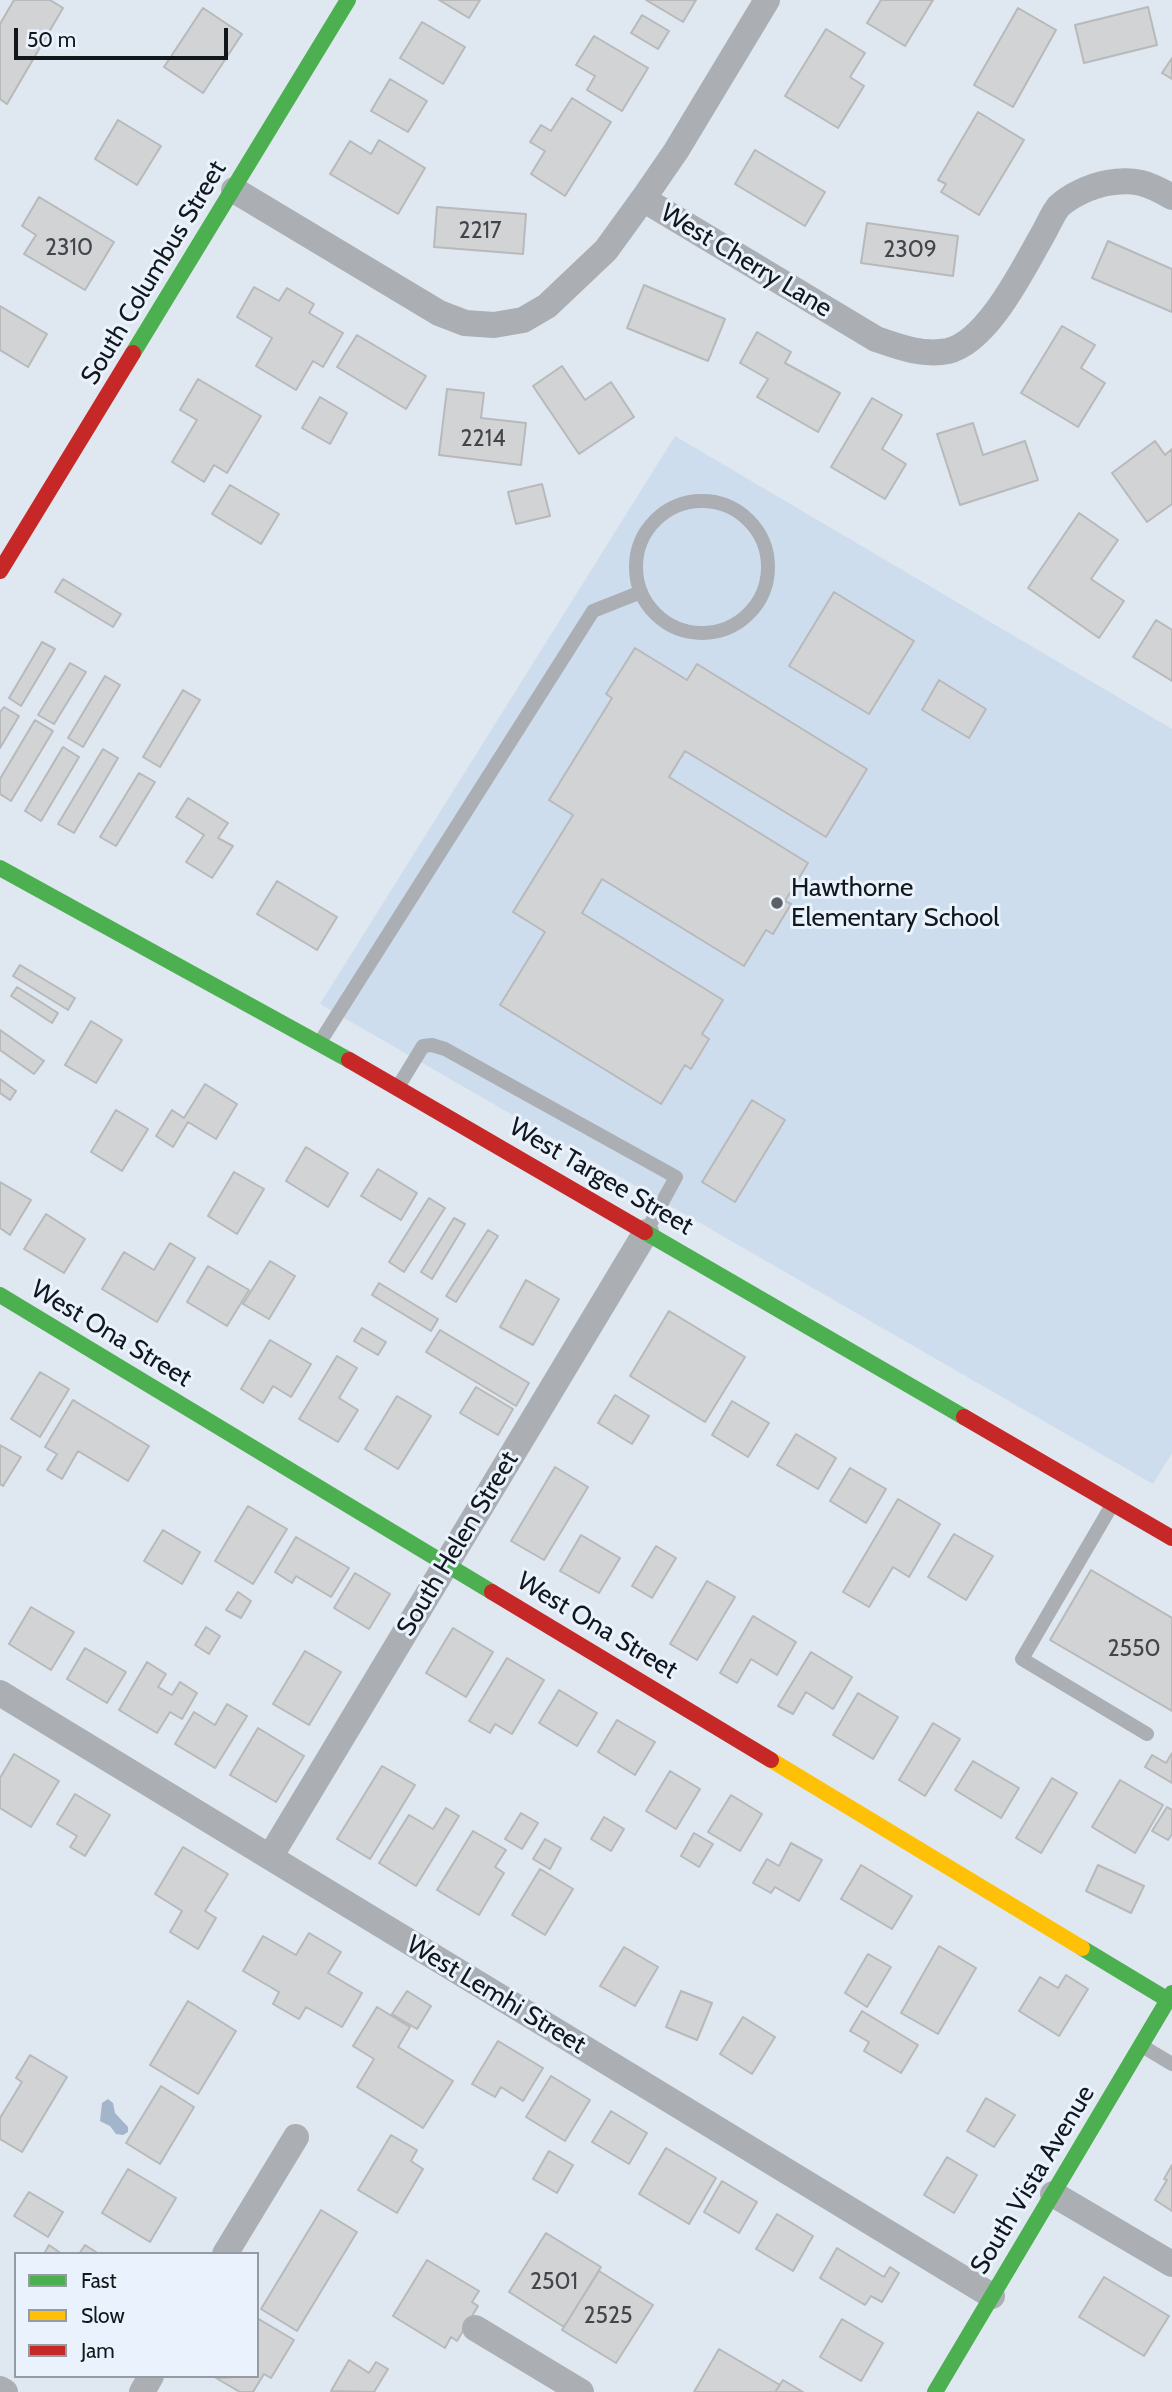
<!DOCTYPE html>
<style>
body{margin:0}
#map{position:relative;width:1172px;height:2392px;overflow:hidden;background:#dfe7f0;font-family:Cabin,sans-serif}
canvas{display:block}
.legend{position:absolute;left:14px;top:2252px;width:245px;height:126px;box-sizing:border-box;background:#eaf3fd;border:2px solid #949ba3;margin:0;padding:9px 12px;list-style:none;font-size:21px;color:#12171c}
.legend li{display:flex;align-items:center;gap:14px;height:35px}
.legend b{width:35px;border:2px solid #949ba3}
.scale{position:absolute;left:14px;top:28px;width:214px;height:32px;box-sizing:border-box;border:4px solid #12171c;border-top:0;padding-left:9px;font-size:21px;line-height:24px;white-space:nowrap;color:#12171c;-webkit-text-stroke:5px #eaf3fd;paint-order:stroke}
</style>
<div id="map">
<canvas width="1172" height="2392"></canvas>
<ul class="legend">
<li><b style="height:9px;background:#4caf50"></b>Fast</li>
<li><b style="height:9px;background:#ffc107"></b>Slow</li>
<li><b style="height:9px;background:#c62828"></b>Jam</li>
</ul>
<div class="scale">50 m</div>
</div>
<script>
const context = document.querySelector('canvas').getContext('2d');
context.lineJoin = 'round';
function paint(path, color) { context.fillStyle = color; context.fill(path, 'evenodd'); }
function stroke(path, color, width, dash) { context.strokeStyle = color; context.lineWidth = width; context.lineCap = dash ? 'butt' : 'round'; context.setLineDash(dash || []); context.stroke(path); }
function drawText(font, color, halo, rows, align = 'center') {
  context.font = font + ' Cabin,sans-serif'; context.lineWidth = 6; context.setLineDash([]); context.textBaseline = 'middle'; context.strokeStyle = halo; context.fillStyle = color; for (const [text, x, y, turn = 0] of rows) {
    context.save(); context.translate(x, y); context.rotate((+turn || 0) * Math.PI / 180); context.textAlign = isNaN(turn) ? turn : align; if (halo) context.strokeText(text, 0, 0); context.fillText(text, 0, 0); context.restore();
  }
}
const built = new Path2D(`
 M675,436L1172,729V1453L1153,1484L320,1004Z`);
const water = new Path2D(`
 M108,2099L113,2103L115,2113L128,2127V2132L123,2135L116,2134L110,2126L100,2121L102,2103Z`);
const building = new Path2D(`
 M14,0H50L63,8L7,104L0,99V24Z
 M439,0H480L469,18Z
 M646,0H696L683,22Z
 M881,0H933L905,46L867,23Z
 M1148,7L1157,45L1084,63L1075,25Z
 M203,8L242,34L203,93L164,67Z
 M1018,8L1056,30L1013,107L974,85Z
 M642,15L669,31L658,49L631,33Z
 M422,22L465,47L443,84L400,58Z
 M826,29L865,53L850,77L864,86L838,128L785,96Z
 M594,36L648,68L622,111L587,90L595,76L576,65Z
 M1172,58V79L1162,73Z
 M390,79L427,101L408,132L371,111Z
 M572,98L611,122L565,196L531,174L545,151L530,142L541,125L551,131Z
 M978,112L1024,140L979,215L941,192L946,184L938,180Z
 M118,120L161,146L137,185L95,159Z
 M379,140L425,168L398,214L330,174L350,141L371,154Z
 M755,150L825,192L805,226L735,184Z
 M39,197L114,242L85,290L24,254L36,235L22,226Z
 M437,207L526,214L523,254L434,247Z
 M867,223L958,236L953,276L861,263Z
 M1108,241L1172,269V312L1092,278Z
 M644,285L725,319L708,361L627,328Z
 M254,287L279,301L287,288L314,304L309,313L343,333L323,367L313,361L296,390L256,366L272,338L237,317Z
 M0,306L47,334L28,367L0,350Z
 M1062,326L1095,345L1081,368L1105,383L1078,427L1021,393Z
 M757,332L791,352L785,363L840,393L818,432L757,397L768,379L740,363Z
 M357,335L426,376L406,409L337,367Z
 M562,366L585,400L611,382L634,417L579,454L533,386Z
 M198,379L261,416L227,473L214,465L204,482L172,462L197,420L180,410Z
 M447,389L484,393L481,418L526,423L521,465L439,455Z
 M320,397L347,413L330,444L302,428Z
 M872,398L902,415L882,449L906,464L885,499L831,467Z
 M973,423L983,455L1025,441L1038,480L960,505L937,434Z
 M1155,441L1165,455L1172,449V504L1147,522L1112,473Z
 M542,484L550,516L516,524L508,492Z
 M230,485L279,514L261,544L212,514Z
 M1079,513L1118,540L1091,579L1124,601L1099,638L1028,588Z
 M63,579L121,614L113,627L55,592Z
 M834,592L914,641L869,714L789,666Z
 M1156,620L1172,630V681L1133,657Z
 M42,642L55,649L21,706L9,698Z
 M635,648L687,680L697,664L867,769L826,837L685,751L669,777L808,863L785,901L791,904L773,934L766,930L744,966L602,879L582,913L723,1000L702,1034L709,1039L691,1069L685,1065L661,1104L500,1005L545,932L513,912L573,815L549,800L612,698L606,694Z
 M70,663L86,672L54,724L38,715Z
 M105,676L120,685L83,747L68,738Z
 M939,680L986,709L969,738L922,710Z
 M183,690L200,700L160,767L143,757Z
 M4,707L19,716L0,748V712Z
 M35,720L53,731L11,801L0,794V779Z
 M63,747L79,757L41,821L25,811Z
 M103,749L118,758L74,833L58,824Z
 M139,773L155,782L116,846L100,837Z
 M188,798L228,823L218,838L233,846L212,878L186,862L204,835L176,817Z
 M277,881L337,917L317,950L257,914Z
 M20,965L75,998L68,1010L13,976Z
 M17,987L58,1013L52,1023L11,996Z
 M91,1021L122,1040L96,1083L65,1065Z
 M0,1030L44,1061L34,1074L0,1050Z
 M0,1079L16,1091L10,1100L0,1093Z
 M205,1084L237,1104L216,1139L188,1122L173,1147L156,1136L172,1110L184,1118Z
 M752,1100L785,1120L735,1202L702,1182Z
 M116,1110L148,1129L122,1171L91,1152Z
 M306,1147L348,1173L328,1207L286,1181Z
 M378,1169L417,1193L401,1220L361,1196Z
 M234,1172L264,1189L237,1234L208,1216Z
 M0,1182L31,1200L10,1235L0,1228Z
 M429,1198L445,1208L404,1272L389,1262Z
 M46,1214L85,1239L64,1273L24,1249Z
 M454,1218L465,1224L432,1279L421,1272Z
 M488,1230L498,1236L456,1302L446,1296Z
 M170,1243L195,1258L157,1322L102,1289L124,1252L154,1270Z
 M270,1261L295,1276L269,1319L243,1304Z
 M208,1266L249,1290L227,1326L187,1302Z
 M526,1280L559,1299L533,1345L500,1327Z
 M379,1283L438,1319L431,1331L372,1295Z
 M669,1311L745,1357L705,1422L630,1376Z
 M362,1328L386,1342L378,1355L354,1341Z
 M440,1330L529,1383L516,1406L426,1352Z
 M270,1340L311,1364L291,1397L273,1386L263,1403L241,1389Z
 M337,1356L357,1368L339,1398L358,1410L338,1442L299,1419Z
 M40,1372L69,1389L40,1437L11,1419Z
 M476,1387L513,1409L498,1435L460,1413Z
 M615,1395L649,1416L632,1444L598,1423Z
 M397,1396L431,1416L398,1469L365,1449Z
 M73,1400L149,1446L128,1481L78,1451L62,1479L47,1470L57,1454L45,1447Z
 M732,1401L769,1423L748,1457L712,1435Z
 M796,1434L836,1458L818,1489L777,1465Z
 M0,1445L21,1457L3,1486L0,1484Z
 M555,1467L588,1487L544,1560L511,1541Z
 M850,1468L886,1489L866,1523L830,1501Z
 M898,1499L940,1524L909,1577L893,1567L869,1607L843,1592Z
 M248,1506L287,1529L253,1584L215,1561Z
 M163,1530L200,1552L182,1584L144,1561Z
 M954,1534L993,1556L966,1600L928,1577Z
 M581,1535L620,1558L599,1593L560,1571Z
 M296,1537L349,1568L331,1597L296,1576L292,1583L275,1572Z
 M656,1546L676,1558L652,1598L632,1586Z
 M1091,1570L1172,1618V1711L1050,1640Z
 M355,1573L390,1594L369,1629L334,1608Z
 M707,1581L735,1597L697,1660L670,1644Z
 M238,1592L251,1601L241,1618L226,1610Z
 M31,1607L74,1632L51,1670L9,1644Z
 M753,1616L796,1642L777,1675L751,1659L737,1683L720,1673Z
 M206,1627L220,1636L209,1654L195,1645Z
 M453,1628L493,1652L466,1697L426,1673Z
 M85,1648L126,1672L107,1703L67,1679Z
 M305,1651L341,1672L309,1725L273,1704Z
 M811,1652L852,1677L833,1709L806,1692L793,1714L778,1706Z
 M507,1658L544,1680L512,1734L495,1724L490,1733L469,1721Z
 M147,1662L166,1674L158,1687L172,1695L180,1682L197,1693L182,1719L170,1712L157,1733L119,1710Z
 M559,1690L597,1713L577,1746L539,1723Z
 M858,1693L898,1717L873,1759L833,1735Z
 M227,1704L247,1716L215,1768L175,1744L194,1712L215,1725Z
 M617,1720L655,1742L635,1775L598,1752Z
 M933,1723L960,1739L925,1796L899,1780Z
 M258,1728L304,1756L276,1802L230,1775Z
 M1172,1753V1783L1145,1767L1152,1755L1166,1763Z
 M14,1754L59,1781L31,1827L0,1808V1778Z
 M973,1761L1019,1788L1001,1818L955,1790Z
 M382,1766L415,1785L370,1859L337,1839Z
 M670,1771L700,1789L676,1829L646,1811Z
 M1052,1778L1077,1793L1041,1853L1016,1838Z
 M1120,1780L1163,1805L1135,1853L1092,1827Z
 M75,1794L110,1815L85,1856L70,1847L77,1836L57,1824Z
 M731,1795L762,1814L740,1851L708,1832Z
 M1167,1807L1172,1810V1834L1168,1840L1152,1831Z
 M446,1808L459,1816L416,1886L379,1863L409,1815L433,1829Z
 M521,1813L538,1823L522,1849L505,1839Z
 M604,1817L624,1829L611,1851L591,1839Z
 M473,1831L506,1850L495,1867L504,1873L479,1915L437,1890Z
 M694,1833L713,1844L699,1867L681,1856Z
 M545,1839L561,1848L550,1869L533,1859Z
 M791,1843L822,1860L799,1901L775,1887L771,1893L753,1883L767,1859L779,1866Z
 M183,1847L228,1874L205,1911L216,1918L198,1949L170,1932L182,1911L155,1894Z
 M861,1865L912,1896L892,1929L841,1899Z
 M1098,1865L1144,1886L1131,1913L1086,1891Z
 M540,1869L573,1889L545,1935L512,1915Z
 M309,1933L341,1952L328,1973L362,1993L342,2027L306,2007L299,2019L273,2004L279,1992L243,1971L263,1936L296,1955Z
 M939,1946L976,1968L938,2034L901,2013Z
 M624,1947L658,1967L635,2006L600,1986Z
 M868,1954L891,1967L867,2007L845,1993Z
 M1066,1975L1088,1989L1059,2036L1019,2011L1040,1977L1058,1988Z
 M407,1991L431,2006L417,2029L392,2014Z
 M681,1991L712,2003L697,2040L666,2027Z
 M188,2001L236,2031L198,2094L150,2065Z
 M377,2007L410,2027L398,2047L453,2081L423,2128L357,2087L374,2059L353,2046Z
 M862,2011L918,2045L901,2073L864,2051L869,2042L850,2031Z
 M743,2017L775,2037L752,2074L720,2054Z
 M498,2041L543,2068L523,2101L501,2087L495,2097L472,2084Z
 M30,2055L67,2077L22,2152L0,2139V2118L22,2082L16,2078Z
 M551,2076L590,2100L565,2141L526,2117Z
 M161,2086L194,2107L160,2164L126,2143Z
 M986,2098L1015,2115L994,2147L967,2131Z
 M611,2111L647,2133L629,2164L592,2142Z
 M391,2135L417,2150L411,2161L423,2169L397,2213L358,2190Z
 M666,2148L716,2178L689,2224L639,2194Z
 M549,2151L573,2165L557,2193L533,2179Z
 M947,2157L977,2175L954,2213L924,2195Z
 M1172,2165V2211L1155,2200L1167,2180L1164,2179Z
 M128,2169L176,2198L150,2242L102,2213Z
 M722,2181L757,2202L739,2233L704,2212Z
 M29,2192L63,2212L48,2237L14,2216Z
 M321,2210L357,2232L297,2331L261,2309Z
 M777,2214L813,2236L793,2271L756,2249Z
 M546,2233L601,2267L564,2327L509,2292Z
 M49,2245L62,2254H44Z
 M85,2245L99,2254H79Z
 M837,2248L884,2277L890,2267L899,2273L882,2302L871,2296L865,2305L820,2278Z
 M427,2260L479,2291L472,2302L478,2306L457,2341L451,2337L445,2348L393,2316Z
 M599,2271L653,2305L616,2363L562,2330Z
 M1104,2277L1169,2316L1144,2356L1079,2317Z
 M257,2318L294,2340L271,2378L264,2374L253,2392H240L216,2378L257,2376Z
 M842,2319L883,2343L861,2381L820,2357Z
 M719,2349L780,2385L775,2392H694Z
 M349,2360L369,2373L376,2362L388,2369L374,2392L331,2391Z
 M783,2380L803,2392H775Z`);
const lane = new Path2D(`
 M636 567a66 66 0 1 1 132 0a66 66 0 1 1-132 0Z
 M320,1042L593,611L641,592
 M398,1087L423,1046L432,1045L445,1049L676,1177L647,1230
 M1112,1505L1022,1659L1147,1734
 M1142,2046L1172,2064`);
const street = new Path2D(`
 M234,190L439,313L465,323L494,325L523,320L547,306L606,250L643,199L876,339C899,347 923,356 948,351C988,342 1024,267 1043,234C1048,225 1053,213 1059,206C1071,195 1091,186 1107,183C1134,178 1148,183 1172,197
 M643,199L676,151L767,0
 M0,1693L992,2296
 M270,1857L646,1232
 M1053,2194L1172,2264
 M225,2254L296,2137
 M475,2328L581,2392
 M0,2389L5,2392
 M142,2392L151,2376`);
const fast = new Path2D(`
 M133,353L348,0
 M0,868L349,1060
 M645,1232L964,1417
 M0,1295L492,1592
 M1082,1948L1168,2000
 M935,2392L1172,1993`);
const slow = new Path2D(`
 M771,1760L1082,1948`);
const jam = new Path2D(`
 M0,571L133,353
 M349,1060L645,1232
 M964,1417L1172,1538
 M492,1592L771,1760`);
const markers = [
 [777,903,7,"#5a6066"]
];
const numberNames = [
 ["2217",480,231],
 ["2310",69,248],
 ["2309",910,250],
 ["2214",483,439],
 ["2550",1134,1649],
 ["2501",554,2282],
 ["2525",608,2316]
];
const streetNames = [
 ["West Cherry Lane",746,261,31],
 ["South Columbus Street",154,273,-59],
 ["West Targee Street",601,1177,30],
 ["West Ona Street",111,1334,31],
 ["South Helen Street",458,1544,-59],
 ["West Ona Street",597,1626,31],
 ["West Lemhi Street",496,1995,31],
 ["South Vista Avenue",1033,2180,-59]
];
const poiNames = [
 ["Hawthorne",791,888],
 ["Elementary School",791,918]
];
paint(built, '#cedded');
paint(water, '#a2b5ca');
paint(building, '#d2d3d4');
stroke(building, '#b8b9ba', 2);
stroke(lane, '#abaeb2', 14);
stroke(street, '#abaeb2', 26);
stroke(fast, '#4caf50', 16);
stroke(slow, '#ffc107', 16);
stroke(jam, '#c62828', 16);
for (const [x, y, r, color] of markers) { const dot = new Path2D(); dot.arc(x, y, r, 0, 2 * Math.PI); context.fillStyle = color; context.fill(dot); stroke(dot, '#eaf3fd', 2.5); }
drawText('23px', '#42464a', null, numberNames);
drawText('26px', '#12171c', '#eaf3fd', streetNames);
drawText('26px', '#12171c', '#eaf3fd', poiNames, 'left');
</script>
